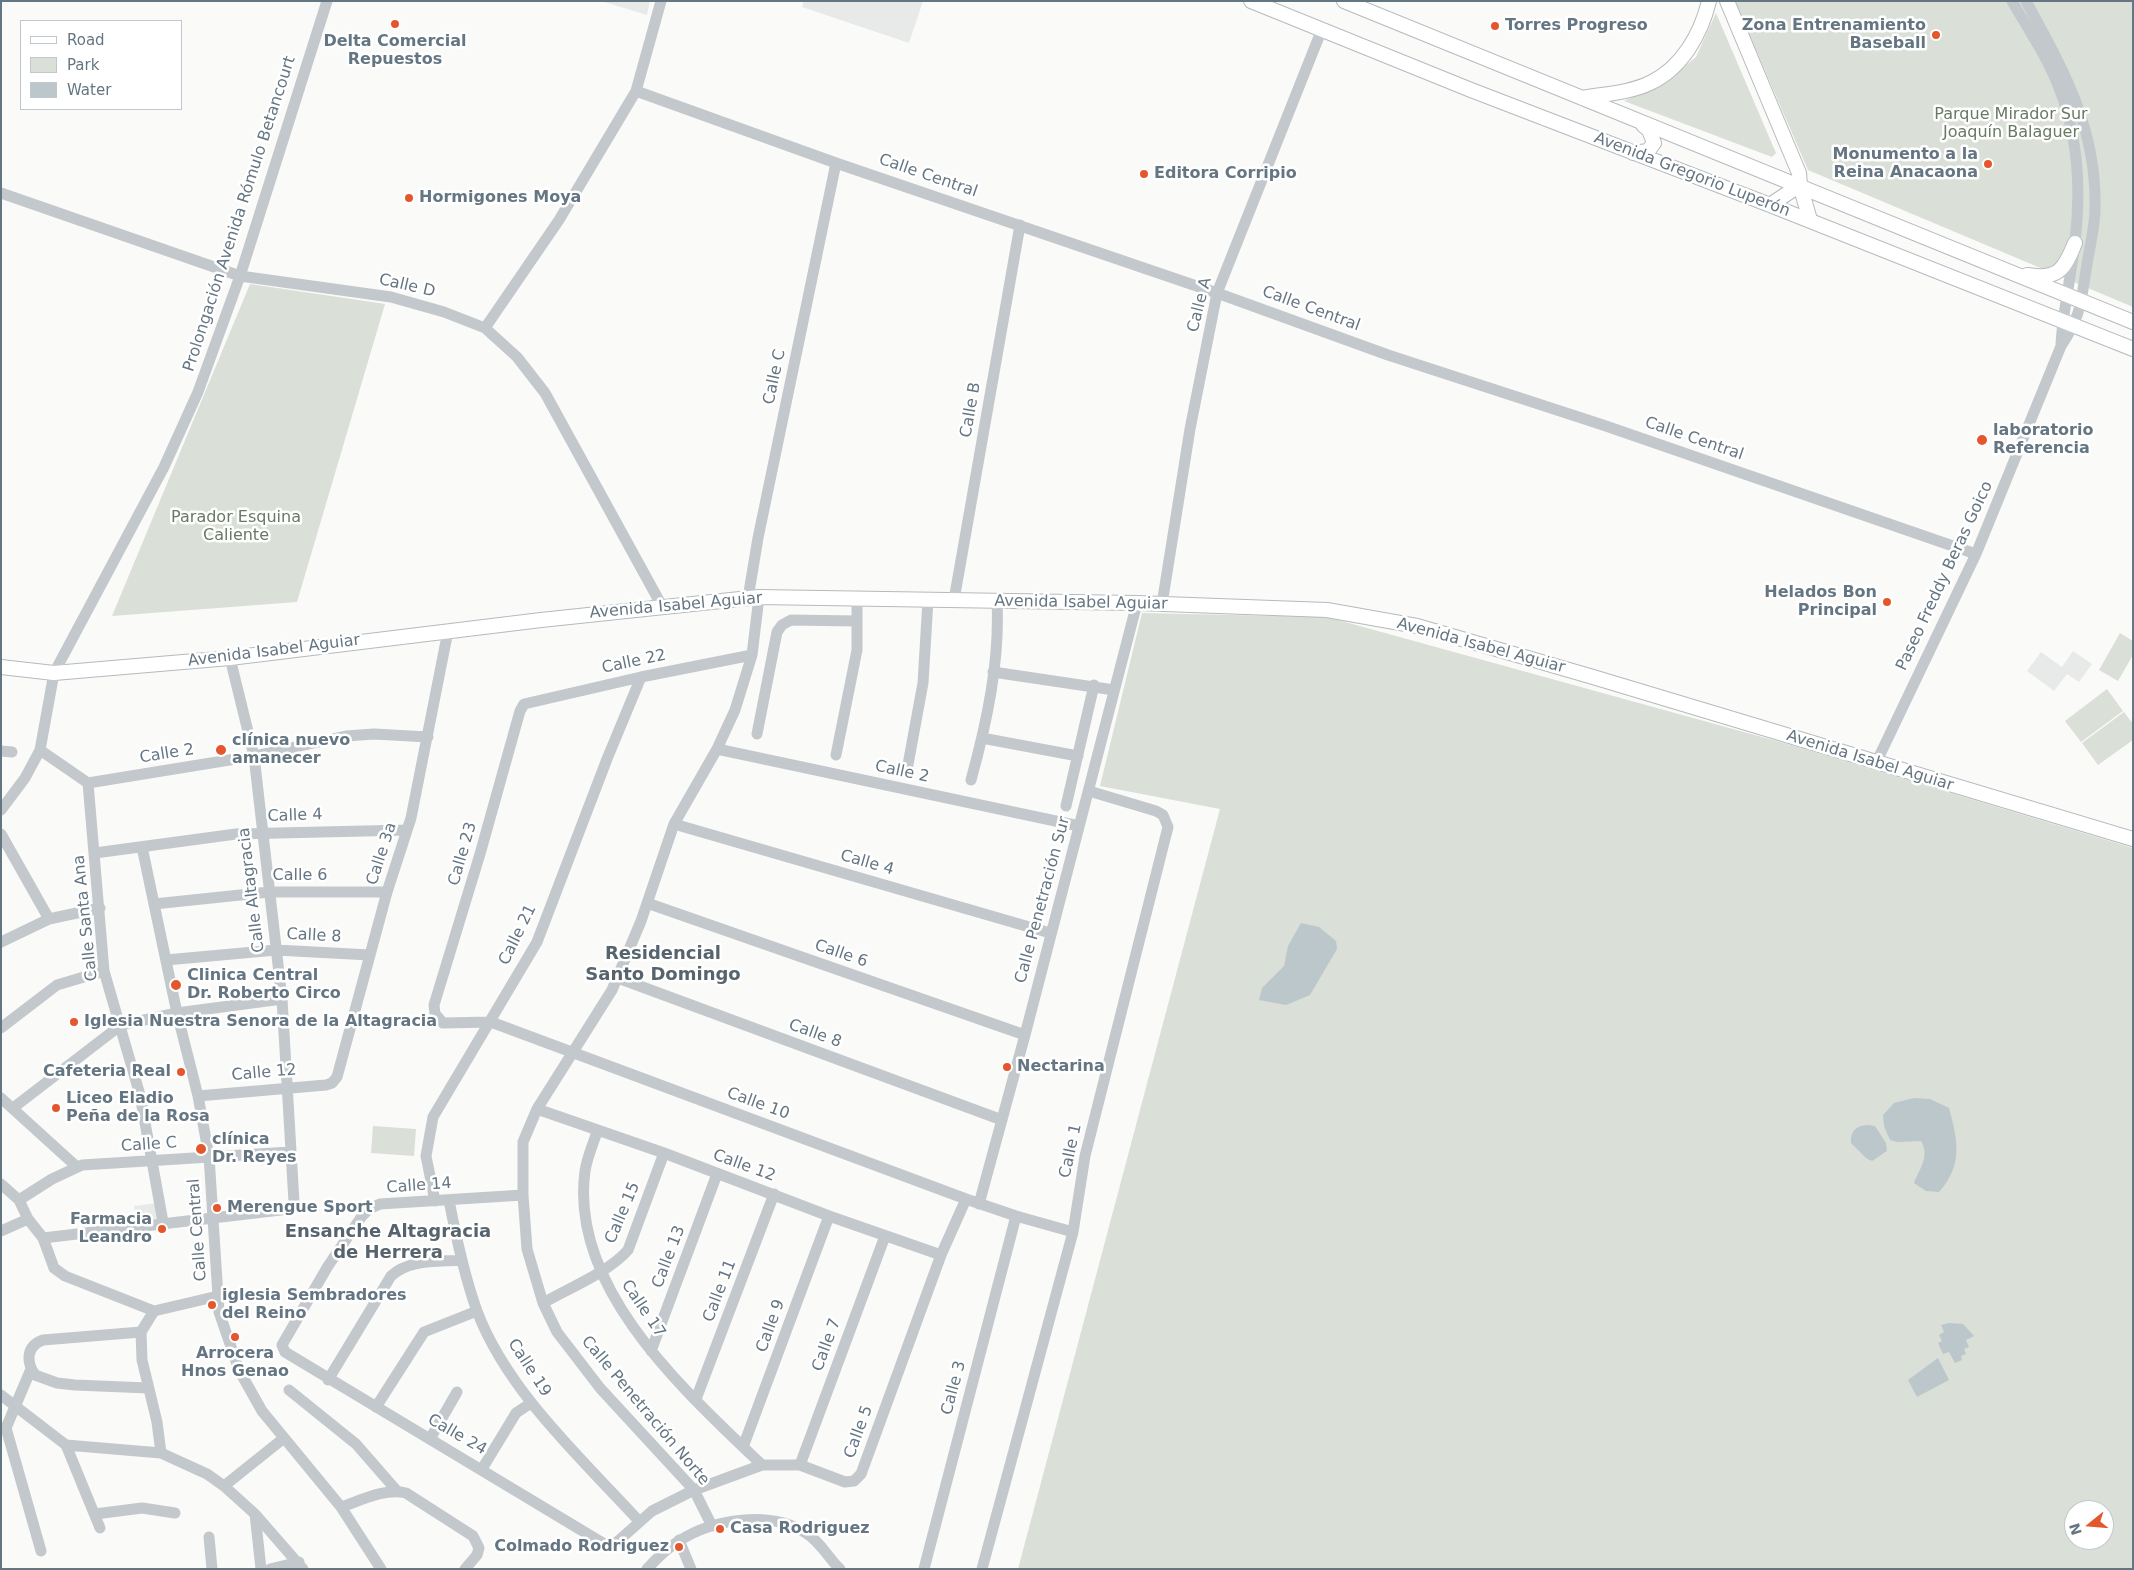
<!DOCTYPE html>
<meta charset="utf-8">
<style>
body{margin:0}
#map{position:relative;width:2134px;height:1570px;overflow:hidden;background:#fafaf8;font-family:"DejaVu Sans",sans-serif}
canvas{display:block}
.frame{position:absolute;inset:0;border:2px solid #657683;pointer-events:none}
.legend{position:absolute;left:20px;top:20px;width:162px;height:90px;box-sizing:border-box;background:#fff;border:1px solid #c1c8cd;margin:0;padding:6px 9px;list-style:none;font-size:15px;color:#657683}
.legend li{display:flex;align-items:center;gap:10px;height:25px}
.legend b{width:25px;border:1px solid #c1c8cd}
.north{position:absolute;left:2064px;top:1500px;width:50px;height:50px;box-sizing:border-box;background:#fff;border:1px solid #c1c8cd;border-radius:50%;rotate:253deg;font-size:14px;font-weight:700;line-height:20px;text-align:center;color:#657683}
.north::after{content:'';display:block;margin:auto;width:18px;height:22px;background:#e4572e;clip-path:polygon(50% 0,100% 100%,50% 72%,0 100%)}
</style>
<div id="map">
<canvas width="2134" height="1570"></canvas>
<div class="frame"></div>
<ul class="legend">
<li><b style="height:6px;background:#fff"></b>Road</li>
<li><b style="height:14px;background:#dadfd7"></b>Park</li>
<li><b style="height:14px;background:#bbc7cb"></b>Water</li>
</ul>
<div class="north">N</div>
</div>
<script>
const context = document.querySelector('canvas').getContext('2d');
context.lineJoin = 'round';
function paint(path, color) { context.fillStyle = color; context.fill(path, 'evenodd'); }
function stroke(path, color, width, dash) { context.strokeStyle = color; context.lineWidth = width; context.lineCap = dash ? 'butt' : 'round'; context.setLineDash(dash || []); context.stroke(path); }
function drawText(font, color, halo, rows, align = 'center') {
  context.font = font + ' "DejaVu Sans",sans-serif'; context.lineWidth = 5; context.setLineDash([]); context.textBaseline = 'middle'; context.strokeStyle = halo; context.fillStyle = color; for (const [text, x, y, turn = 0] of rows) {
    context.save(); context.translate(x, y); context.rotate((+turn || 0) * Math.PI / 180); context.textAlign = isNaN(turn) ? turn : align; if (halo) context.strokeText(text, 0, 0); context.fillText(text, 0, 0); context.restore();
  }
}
const built = new Path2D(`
 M601,1H650L647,15Z
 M804,1H923L909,43L802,7Z
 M2073,651L2092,664L2079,682L2067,674L2054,691L2027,671L2041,652L2062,667Z
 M157,1203L160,1219L137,1221L134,1206Z`);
const green = new Path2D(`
 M1735,1H2133V307L1808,170Z
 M1716,13L1776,153L1772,157L1624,101L1667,81L1696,57Z
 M250,284L385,304L297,602L112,616Z
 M1142,613L1327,617L1791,745L2133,848V1569H1018L1220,809L1100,786ZM2074,1510H2104V1540H2074Z
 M2120,633L2133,641V655L2118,681L2099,670Z
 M2107,689L2123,711L2081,742L2065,721Z
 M2124,712L2133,724V740L2098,765L2082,743Z
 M373,1126L416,1129L414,1156L371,1153Z`);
const water = new Path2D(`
 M1301,923L1319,927L1336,941L1337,949L1310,995L1286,1005L1259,1000L1262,988L1284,966L1288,946Z
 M1914,1098L1930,1099L1949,1108C1958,1141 1963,1165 1939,1192L1926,1191L1914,1183C1920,1168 1930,1156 1921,1141L1897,1142L1890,1140L1884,1126L1883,1115L1894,1103Z
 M1867,1125L1875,1126L1886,1143L1887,1151L1872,1161L1866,1158L1851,1143C1850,1131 1856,1126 1867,1125Z
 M1949,1323L1963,1324L1974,1336L1966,1340L1969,1347L1964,1349L1966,1354L1961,1356L1962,1360L1955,1363L1949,1352L1943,1354L1938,1343L1942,1341L1939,1335L1944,1332L1941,1325Z
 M1938,1358L1949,1380L1917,1397L1908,1380Z`);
const minor = new Path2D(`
 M2012,1C2028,29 2048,58 2059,88C2079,138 2081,190 2075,242C2071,277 2063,310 2061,344
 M636,91L836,163L1217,293L1388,355L1603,425L1976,554
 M1,193L240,276L391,297L444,312L485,328L517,357L545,393L662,606
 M485,328L559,220L636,91L661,1
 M748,598L758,538L836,163
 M954,600L1020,225
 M1162,604L1190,429L1217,293L1322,29
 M752,655L641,677L524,704L520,711L480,854L434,1005L435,1014L443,1023L491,1022L966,1199L1016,1216L1073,1232
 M993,672L1114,690
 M757,734L777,632L782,625L791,620L857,621
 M982,738L1078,756
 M717,749L1079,826
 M40,750L88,783
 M1,751L12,752
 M836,755L857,650V599
 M1876,763L1976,554L2061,346C2082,315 2081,300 2087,264C2090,246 2095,226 2095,208C2097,128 2063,69 2026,1
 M907,770L923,683L928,600
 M971,780C987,722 1000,661 997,601
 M88,783L104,971L140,1095L163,1222
 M88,783L254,756L346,736L374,734L428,737
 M1066,806L1094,685
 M1,810L25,778L40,750L54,673L164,467L198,392L240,276L327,1
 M674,824L1050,933
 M1,834L49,919
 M142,847L177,1013L198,1096L209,1156L219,1312L239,1370L262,1411L341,1507L381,1569
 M95,853L236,834L407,830
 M647,903L1025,1035
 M154,904L269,892H387
 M1,942L49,919L100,908
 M166,960L276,950L370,955
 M618,978L1002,1120
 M1,1028L57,985L104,971
 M198,1096L326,1085L332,1083L337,1077L387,892L411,818L448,631
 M1,1098L77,1167
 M13,1108L121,1025L177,1013L282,999
 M537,1109L664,1153L829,1216L941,1255
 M597,1132C593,1144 587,1158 585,1171C569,1289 686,1392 762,1465
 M1,1184L19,1200L28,1219L43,1238L54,1268L65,1276L154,1311L218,1296
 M523,1195L380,1204L369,1209L362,1216L328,1266L282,1345L285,1352L606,1545L617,1542L652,1511L694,1490L762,1465H800L845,1482L854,1481L861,1474L941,1255L966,1199
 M19,1200L52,1179L82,1165L290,1152
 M449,1200C456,1237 464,1275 477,1311C507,1391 582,1459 639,1521
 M435,1201L426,1156L433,1117L537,942L607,759L641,677
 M979,1204L1025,1035L1137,603
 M1,1231L28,1219
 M43,1238L289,1209L294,1202L282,999L254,756L230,658
 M543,1303C569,1288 609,1272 628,1250L664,1153
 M154,1311L141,1332L142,1360L157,1422L161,1453
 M141,1332L43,1340C26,1346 26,1362 35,1375L57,1383L75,1385L148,1388
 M651,1351L717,1174
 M31,1369L6,1428L41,1551
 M328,1380L391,1276C409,1259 438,1262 462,1260
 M289,1390L356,1444L397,1491
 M1,1395L66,1445L161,1453L207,1474L224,1486L255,1514L303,1569
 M696,1399L774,1194
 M376,1407L424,1332L477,1311
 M430,1439L457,1392
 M66,1445L100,1528
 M743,1447L829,1216
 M800,1465L885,1236
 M482,1469L516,1413L531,1403
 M224,1486L284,1438
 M341,1507C362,1500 384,1488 406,1493L473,1536L479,1548L477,1555L465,1569
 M95,1514L142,1508L175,1513
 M255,1514L261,1569
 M712,1526L694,1490L600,1388L557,1332L543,1303L527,1249L523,1195V1142L537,1109L612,990L641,921L674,824L717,749L735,710L752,655L759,597
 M209,1537L212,1569
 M679,1540L691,1569
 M270,1569L299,1562
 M647,1569C657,1558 667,1548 679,1541C713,1519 770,1510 806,1533C821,1542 828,1558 840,1569
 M924,1569L1016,1216
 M982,1569L1073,1232L1085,1156L1168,827L1163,815L1156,811L1089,791`);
const major = new Path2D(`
 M1251,1L1471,90L1770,205L2133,349
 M1344,1L2133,322
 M1727,1L1799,173L1800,185L1810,220
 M1582,98C1604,94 1629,93 1650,83C1682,68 1701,34 1709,1
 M1633,153L1648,151L1654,143L1649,130L1643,125
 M1770,205L1800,185
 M2027,275C2058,280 2064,270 2075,243
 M1,667L54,673L230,658L541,620L759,597L1137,603L1327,610L1417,626L1593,677L2133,839`);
const markers = [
 [395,24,5,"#e4572e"],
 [1495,26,5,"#e4572e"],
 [1936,35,5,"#e4572e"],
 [1988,164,5,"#e4572e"],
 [1144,174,5,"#e4572e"],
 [409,198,5,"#e4572e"],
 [1982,440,6,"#e4572e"],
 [1887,602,5,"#e4572e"],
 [221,750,6,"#e4572e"],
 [176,985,6,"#e4572e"],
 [74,1022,5,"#e4572e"],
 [1007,1067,5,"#e4572e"],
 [181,1072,5,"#e4572e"],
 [56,1108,5,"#e4572e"],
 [201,1149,6,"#e4572e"],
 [217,1208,5,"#e4572e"],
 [162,1229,5,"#e4572e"],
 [212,1305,5,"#e4572e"],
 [235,1337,5,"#e4572e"],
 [720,1529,5,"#e4572e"],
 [679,1547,5,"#e4572e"]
];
const poiNames = [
 ["Torres Progreso",1505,26],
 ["Zona Entrenamiento",1926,26,"right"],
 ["Baseball",1926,44,"right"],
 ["Delta Comercial",395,42,"center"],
 ["Repuestos",395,60,"center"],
 ["Monumento a la",1978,155,"right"],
 ["Reina Anacaona",1978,173,"right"],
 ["Editora Corripio",1154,174],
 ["Hormigones Moya",419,198],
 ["laboratorio",1993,431],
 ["Referencia",1993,449],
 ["Helados Bon",1877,593,"right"],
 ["Principal",1877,611,"right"],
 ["clínica nuevo",232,741],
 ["amanecer",232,759],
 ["Clinica Central",187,976],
 ["Dr. Roberto Circo",187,994],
 ["Iglesia Nuestra Senora de la Altagracia",84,1022],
 ["Nectarina",1017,1067],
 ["Cafeteria Real",171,1072,"right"],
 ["Liceo Eladio",66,1099],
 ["Peña de la Rosa",66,1117],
 ["clínica",212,1140],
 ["Dr. Reyes",212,1158],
 ["Merengue Sport",227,1208],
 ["Farmacia",152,1220,"right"],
 ["Leandro",152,1238,"right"],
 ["iglesia Sembradores",222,1296],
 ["del Reino",222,1314],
 ["Arrocera",235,1354,"center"],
 ["Hnos Genao",235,1372,"center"],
 ["Casa Rodriguez",730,1529],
 ["Colmado Rodriguez",669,1547,"right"]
];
const parkNames = [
 ["Parque Mirador Sur",2011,115],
 ["Joaquín Balaguer",2011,133],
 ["Parador Esquina",236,518],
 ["Caliente",236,536]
];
const streetNames = [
 ["Avenida Gregorio Luperón",1692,175,21],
 ["Calle Central",928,176,19],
 ["Prolongación Avenida Rómulo Betancourt",240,214,-72],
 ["Calle D",407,286,13],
 ["Calle A",1200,305,-76],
 ["Calle Central",1311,309,20],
 ["Calle C",775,377,-78],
 ["Calle B",971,410,-80],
 ["Calle Central",1694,439,19],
 ["Paseo Freddy Beras Goico",1945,576,-65],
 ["Avenida Isabel Aguiar",1081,603,1],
 ["Avenida Isabel Aguiar",676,606,-5],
 ["Avenida Isabel Aguiar",1481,646,15],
 ["Avenida Isabel Aguiar",274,651,-7],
 ["Calle 22",634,662,-12],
 ["Calle 2",167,754,-9],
 ["Avenida Isabel Aguiar",1870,761,17],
 ["Calle 2",902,772,12],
 ["Calle 4",295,816,-2],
 ["Calle 3a",382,854,-72],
 ["Calle 23",463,854,-74],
 ["Calle 4",867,863,16],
 ["Calle 6",300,876],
 ["Calle Altagracia",252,890,-97],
 ["Calle Penetración Sur",1043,900,-75],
 ["Calle Santa Ana",86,918,-96],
 ["Calle 21",518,935,-64],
 ["Calle 8",314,936,3],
 ["Calle 6",841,954,19],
 ["Calle 8",815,1034,20],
 ["Calle 12",264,1073,-5],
 ["Calle 10",758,1104,20],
 ["Calle C",149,1145,-4],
 ["Calle 1",1071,1151,-78],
 ["Calle 12",744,1166,20],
 ["Calle 14",419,1186,-4],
 ["Calle 15",623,1213,-67],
 ["Calle Central",198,1230,-94],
 ["Calle 13",669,1257,-69],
 ["Calle 11",720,1291,-69],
 ["Calle 17",643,1309,56],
 ["Calle 9",771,1326,-70],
 ["Calle 7",827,1345,-70],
 ["Calle 19",529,1368,57],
 ["Calle 3",954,1388,-75],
 ["Calle Penetración Norte",645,1411,50],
 ["Calle 5",859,1432,-70],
 ["Calle 24",457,1435,30]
];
const neighbourhoodNames = [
 ["Residencial",663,954],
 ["Santo Domingo",663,975],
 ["Ensanche Altagracia",388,1232],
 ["de Herrera",388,1253]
];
paint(built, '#e8e9e9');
paint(green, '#dadfd7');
paint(water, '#bbc7cb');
stroke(major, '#b5babe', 16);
stroke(minor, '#c3c8cc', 11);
stroke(major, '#fff', 14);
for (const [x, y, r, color] of markers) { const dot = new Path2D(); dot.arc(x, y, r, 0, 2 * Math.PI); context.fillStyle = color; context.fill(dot); stroke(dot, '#fff', 2); }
drawText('bold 16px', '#657683', '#fff', poiNames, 'left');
drawText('16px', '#687a64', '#fff', parkNames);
drawText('16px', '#657683', '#fff', streetNames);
drawText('bold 18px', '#57646e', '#fff', neighbourhoodNames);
</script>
